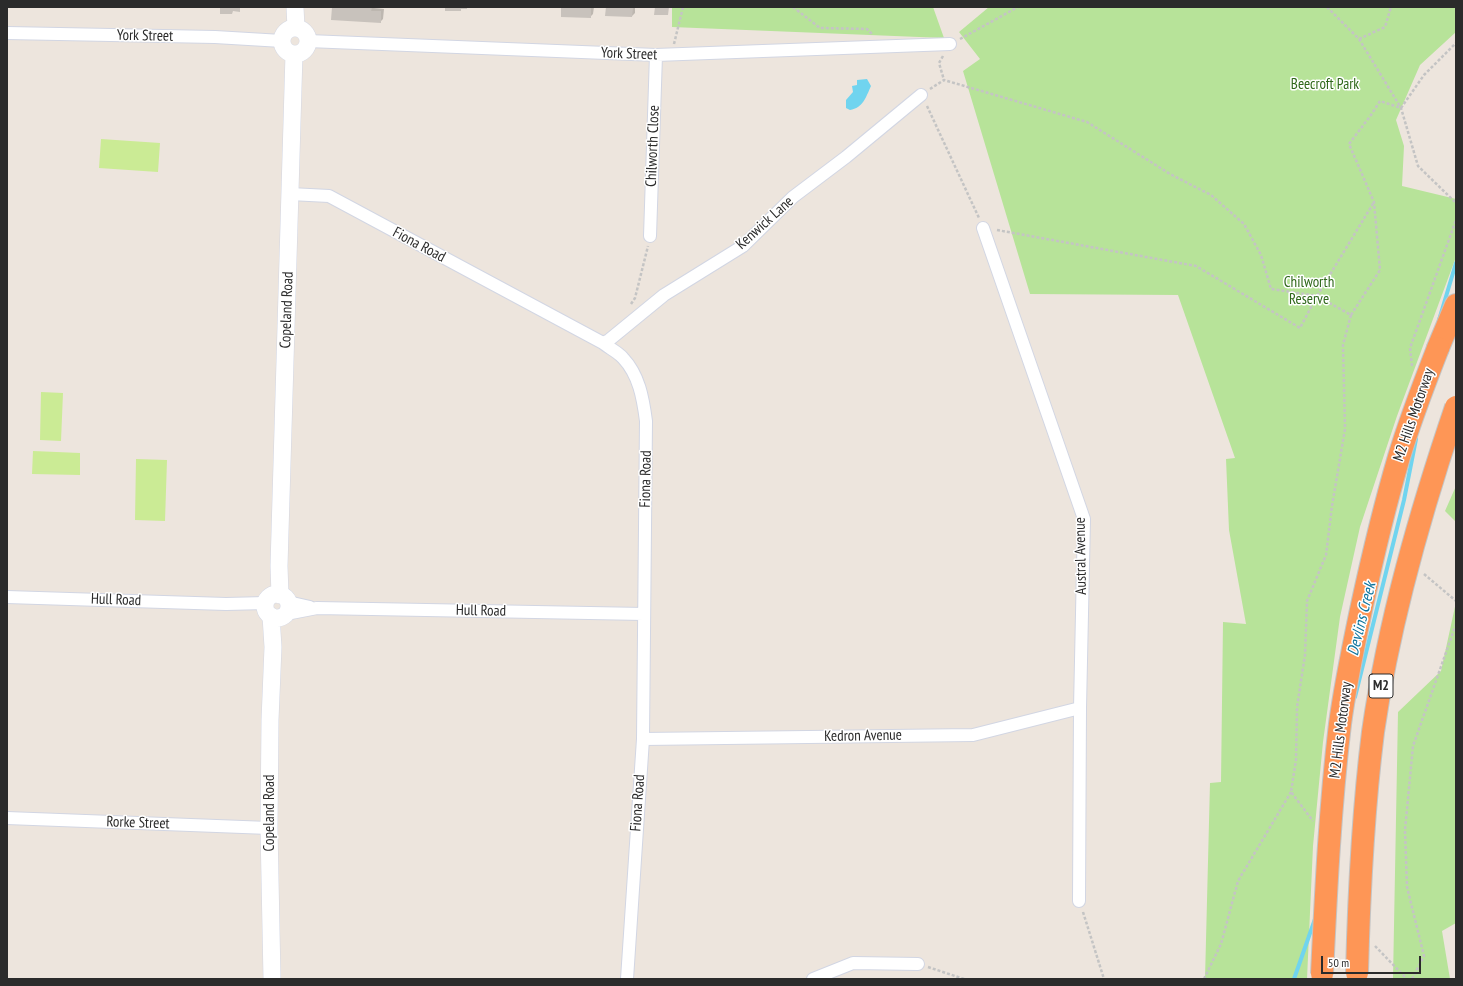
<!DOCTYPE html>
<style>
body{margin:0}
#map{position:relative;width:1463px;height:986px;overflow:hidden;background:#ede5dd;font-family:"PT Sans Narrow",sans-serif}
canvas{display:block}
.frame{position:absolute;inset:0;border:8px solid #2b2b2b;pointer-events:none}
.scale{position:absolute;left:1321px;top:956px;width:100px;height:18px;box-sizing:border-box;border:2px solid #2b2b2b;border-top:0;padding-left:5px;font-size:12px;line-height:14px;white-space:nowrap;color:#2b2b2b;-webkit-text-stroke:3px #fff;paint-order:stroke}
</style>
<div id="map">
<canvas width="1463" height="986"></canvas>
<div class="frame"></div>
<div class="scale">50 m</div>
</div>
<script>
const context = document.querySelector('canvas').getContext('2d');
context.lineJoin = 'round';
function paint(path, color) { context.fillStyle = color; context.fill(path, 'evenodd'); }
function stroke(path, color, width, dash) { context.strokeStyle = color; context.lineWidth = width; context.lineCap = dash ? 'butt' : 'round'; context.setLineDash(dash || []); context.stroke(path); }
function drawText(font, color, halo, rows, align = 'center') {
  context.font = font + ' "PT Sans Narrow",sans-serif'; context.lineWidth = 3; context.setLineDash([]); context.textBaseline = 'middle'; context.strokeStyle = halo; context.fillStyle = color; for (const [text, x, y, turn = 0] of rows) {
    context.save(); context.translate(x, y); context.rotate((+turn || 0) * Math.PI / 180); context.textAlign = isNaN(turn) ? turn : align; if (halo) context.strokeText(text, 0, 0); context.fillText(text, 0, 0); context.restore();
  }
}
const green = new Path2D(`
 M672,7H933L944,38L672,27Z
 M989,7H1456V32L1420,65L1396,120L1404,146L1402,186L1456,199V257L1397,416L1360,527L1340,617L1323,742L1313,846L1307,979H1205L1210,783L1221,782L1223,622L1246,624L1229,530L1226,459L1235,458L1178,295L1030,294L963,71L980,59L959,32Z
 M1456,486V522L1445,511Z
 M1456,602V923L1442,931L1450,979H1393L1398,712L1441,671Z`);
const pitch = new Path2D(`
 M101,139L160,143L158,172L99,168Z
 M41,392L63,393L61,441L40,440Z
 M33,451L80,453V475L32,474Z
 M136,459L167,460L165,521L135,520Z`);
const water = new Path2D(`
 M867,79L871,86C866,97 863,108 850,110L846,108V100L853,92L852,86L857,85V80Z`);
const shadow = new Path2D(`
 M333,7H374V8L384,9L383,19L380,22Z
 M485,7H499L498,8Z
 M562,7H594L593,14L590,17Z
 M606,7H635V13L632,16Z`);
const stream = new Path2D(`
 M1439,320L1456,263
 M1355,697L1404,500L1416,439
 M1294,979L1315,919`);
const building = new Path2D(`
 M220,7H240V12L233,11L232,14H220Z
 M332,7H372L371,11H381V23L331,20Z
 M445,7H467V9H461V11H445Z
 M561,7H591V18L561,17Z
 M606,7H633L632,17L605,16Z
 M655,7H669L668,15H654Z`);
const path = new Path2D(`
 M793,7L820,28L867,29L873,35
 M1327,7L1359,39L1401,108L1418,166L1456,203
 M960,39L1018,7
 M1359,39L1385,27L1391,7
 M674,44L683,7
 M943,56L939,63L944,80
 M930,89L944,80L1087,122L1170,174L1211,195L1244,224L1261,255L1271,289L1317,296L1351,315L1343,345L1345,429L1332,506L1326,555L1307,601L1305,655L1297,707L1296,760L1291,792L1313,821
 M927,106L979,218
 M997,230L1196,266L1300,328L1317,296L1374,202
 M631,304L635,298L648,246
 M1351,315L1380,270L1374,202L1349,144L1371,115L1380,101L1401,108L1424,75L1456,43
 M1412,366L1410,348L1456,220
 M1424,574L1456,601
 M1083,912L1104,979
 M1375,946L1407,979
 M928,967L964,979
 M1204,979L1221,944L1238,881L1291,792
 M1412,979L1424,956L1407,887L1405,830L1413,746L1456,624`);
const minor = new Path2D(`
 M7,33L215,37L282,41
 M308,41L656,55L950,44
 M290,194L329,196L603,343C609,348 618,352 623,358C639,375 643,398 646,421L643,739L627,979
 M983,228L1084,519L1080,708L1079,901
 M650,236L656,55
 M603,343L609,340L664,295L743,246L793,197L846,157L921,95
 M7,597L226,604L266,603
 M288,602L310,607
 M286,614L317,608L644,614
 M643,739L973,735L1080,708
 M7,818L269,828
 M813,979L853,963L918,964`);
const secondary = new Path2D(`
 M295,7L296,28
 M282 41a13 13 0 1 1 26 0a13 13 0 1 1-26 0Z
 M265 606a12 12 0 1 1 24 0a12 12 0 1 1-24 0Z
 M280,595L279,566L294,54
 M271,616L273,647L270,720L269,828L272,979`);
const motorway = new Path2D(`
 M1438,348L1456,305`);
const motorwayBridge = new Path2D(`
 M1357,973C1359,893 1363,812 1373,732C1389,621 1420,513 1456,407
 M1322,974C1326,891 1330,807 1340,724C1345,686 1353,648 1361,610C1372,559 1384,508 1399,457C1410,420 1424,384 1438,348`);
const shields = [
 [1381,686,24]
];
const shieldNames = [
 ["M2",1381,686]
];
const streetNames = [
 ["York Street",145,36,1],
 ["York Street",629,54,2],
 ["Chilworth Close",653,146,-88],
 ["Kenwick Lane",765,223,-42],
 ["Fiona Road",419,245,28],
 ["Copeland Road",287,310,-88],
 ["M2 Hills Motorway",1414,415,-71],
 ["Fiona Road",646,479,-89],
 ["Austral Avenue",1081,556,-91],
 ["Hull Road",116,600,2],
 ["Hull Road",481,611,1],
 ["M2 Hills Motorway",1341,730,-83],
 ["Kedron Avenue",863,736,-1],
 ["Fiona Road",638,803,-86],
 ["Copeland Road",270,813,-90],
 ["Rorke Street",138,823,2]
];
const parkNames = [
 ["Beecroft Park",1325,85],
 ["Chilworth",1309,283],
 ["Reserve",1309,300]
];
const waterNames = [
 ["Devlins Creek",1362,619,-76]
];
paint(green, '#b7e399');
paint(pitch, '#cbeb95');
paint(water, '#70d4ef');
paint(shadow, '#0003');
stroke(stream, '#70d4ef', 4);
paint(building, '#c8c2bc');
stroke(minor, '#d2d6e3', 14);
stroke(secondary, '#d2d6e3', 18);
stroke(motorway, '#c4c4c4', 24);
stroke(path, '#c4c4c4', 2.5, [3, 2]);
stroke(minor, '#fff', 12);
stroke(secondary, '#fff', 17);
stroke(motorway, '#fe9656', 22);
stroke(motorwayBridge, '#c4c4c4', 24, []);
stroke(motorwayBridge, '#fe9656', 22);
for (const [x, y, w] of shields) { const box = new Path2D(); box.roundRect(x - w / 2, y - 12, w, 24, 3); context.fillStyle = '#fff'; context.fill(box); stroke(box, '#2b2b2b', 1); }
drawText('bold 14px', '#2b2b2b', null, shieldNames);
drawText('15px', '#2b2b2b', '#fff', streetNames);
drawText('15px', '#2f681a', '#fff', parkNames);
drawText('italic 16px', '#0d739c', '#fff', waterNames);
</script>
